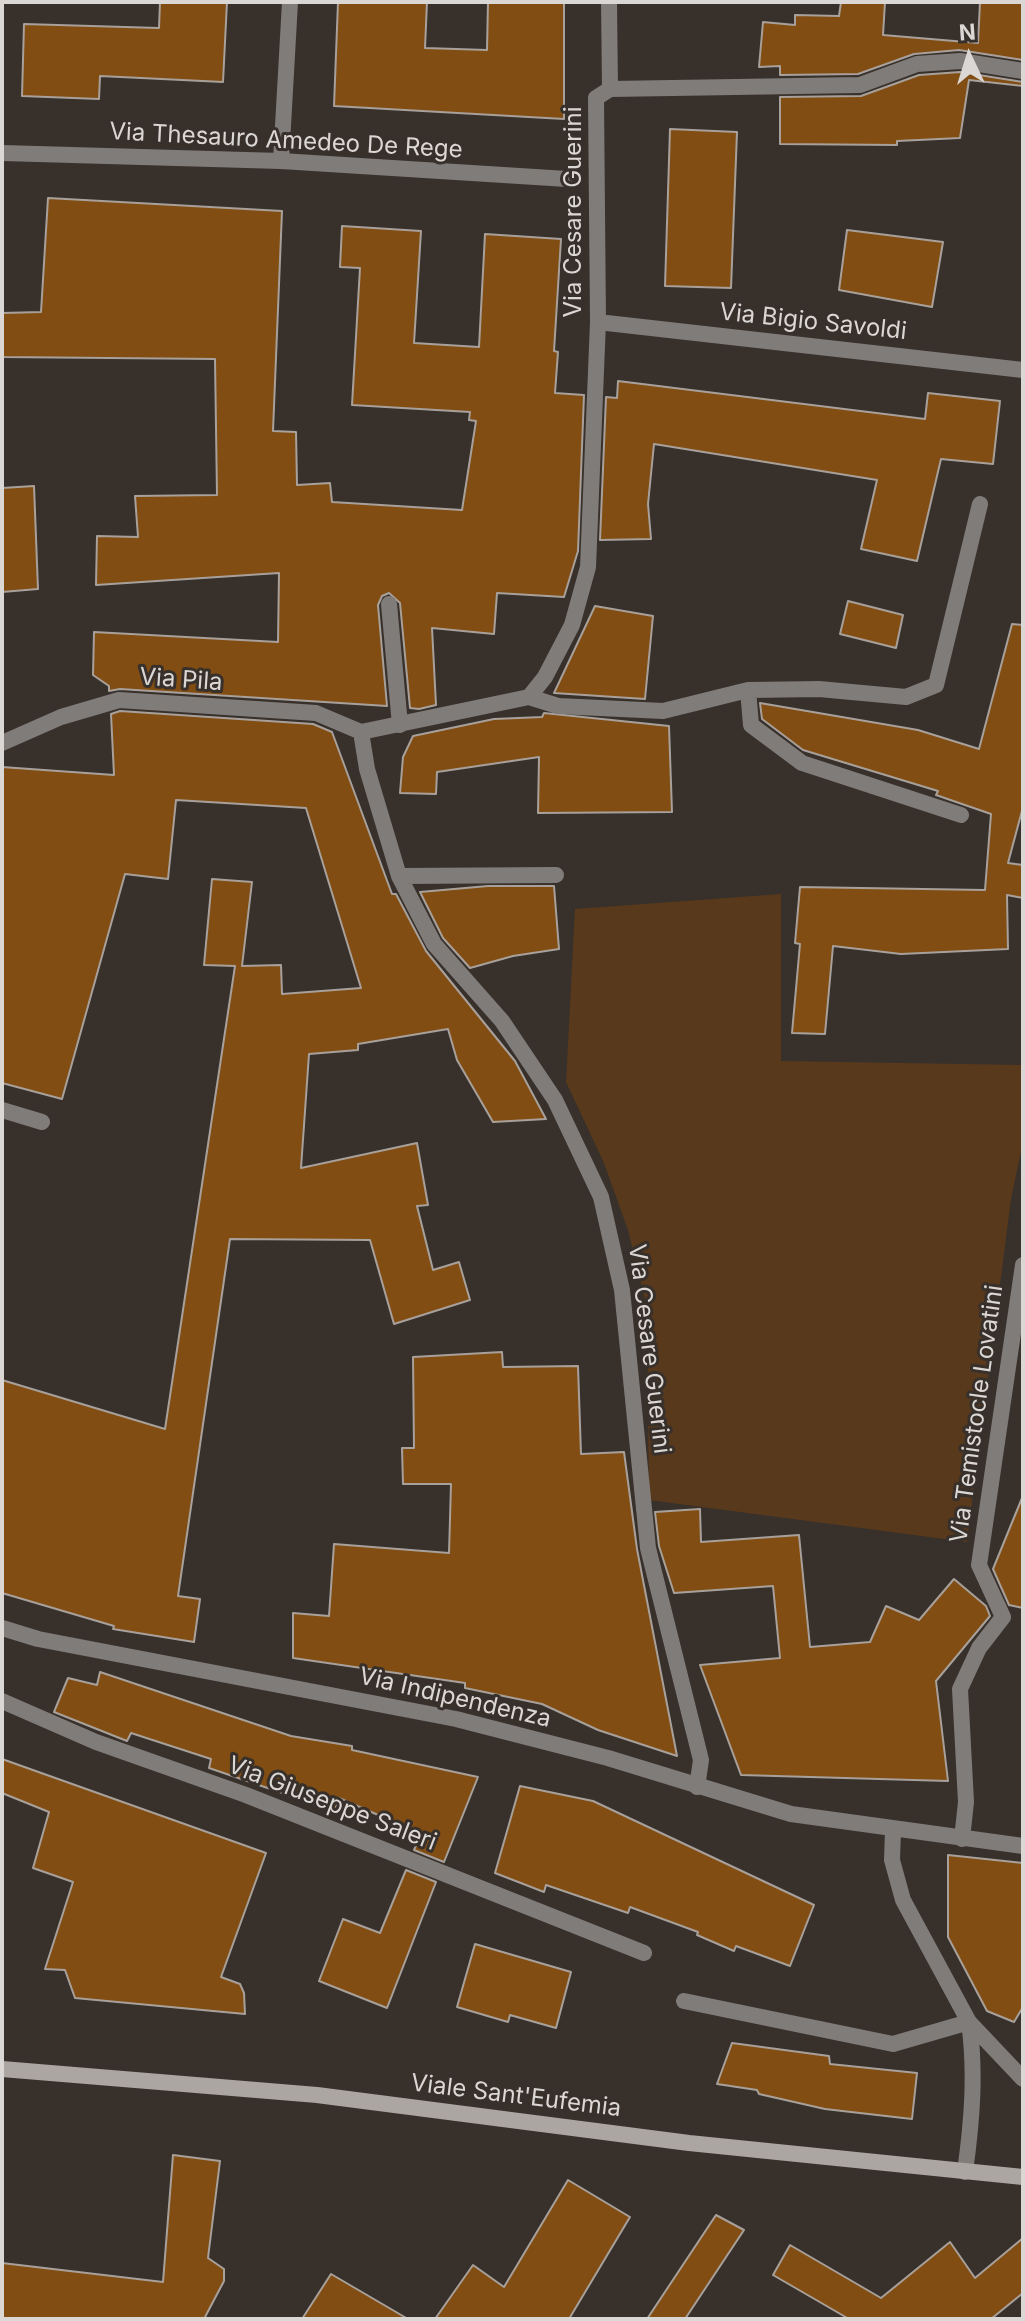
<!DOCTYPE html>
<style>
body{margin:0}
#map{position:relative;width:1025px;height:2321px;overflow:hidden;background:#37302b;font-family:Inter,sans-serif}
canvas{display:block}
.frame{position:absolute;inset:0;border:4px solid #dbd7d4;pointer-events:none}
.north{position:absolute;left:929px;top:16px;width:80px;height:80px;-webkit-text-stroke:6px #37302b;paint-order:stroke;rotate:356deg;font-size:22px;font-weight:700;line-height:32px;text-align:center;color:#dbd7d4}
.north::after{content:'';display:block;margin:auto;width:28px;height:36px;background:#dbd7d4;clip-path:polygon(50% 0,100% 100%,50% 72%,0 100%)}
</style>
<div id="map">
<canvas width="1025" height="2321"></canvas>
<div class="frame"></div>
<div class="north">N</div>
</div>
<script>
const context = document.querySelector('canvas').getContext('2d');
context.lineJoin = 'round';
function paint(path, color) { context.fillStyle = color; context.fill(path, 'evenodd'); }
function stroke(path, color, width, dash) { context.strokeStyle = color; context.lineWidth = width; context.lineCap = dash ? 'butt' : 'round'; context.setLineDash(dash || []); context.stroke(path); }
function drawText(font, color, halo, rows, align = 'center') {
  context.font = font + ' Inter,sans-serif'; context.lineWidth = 6; context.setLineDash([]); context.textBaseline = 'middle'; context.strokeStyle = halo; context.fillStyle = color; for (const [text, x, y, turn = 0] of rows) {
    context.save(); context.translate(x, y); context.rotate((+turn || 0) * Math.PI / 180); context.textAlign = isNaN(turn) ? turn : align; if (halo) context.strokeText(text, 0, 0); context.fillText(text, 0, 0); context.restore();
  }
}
const green = new Path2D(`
 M781,894V1061L1023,1065V1142L1011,1199L967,1542L649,1500L647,1308L628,1230L604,1163L566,1082L575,909Z`);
const building = new Path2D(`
 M160,2H227L223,82L100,76L99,99L22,96L24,24L159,28Z
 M338,2H427L425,48L487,50L488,2H564V119L334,106Z
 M841,2H885L883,35L978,43L980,2H1023V60L959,50L914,54L858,74L780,75V66L759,67L763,22L795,25V15L839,16Z
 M960,72L1023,82V86L969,80L960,138L897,141V145L780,144V97L861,96L919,75Z
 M670,129L737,132L731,288L665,286Z
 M48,198L282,211L273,431L296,432L297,485L330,483L332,502L462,510L476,421L469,420L470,412L352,405L360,268L340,267L342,226L421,231L414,343L479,347L485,234L561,239L554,351L558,352L555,393L584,395L578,551L564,597L497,593L494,634L432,628L436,705L419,709L410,708L400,603L389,593L382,596L378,605L387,706L120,689L109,691V686L93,675L94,632L278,642L279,573L96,585L97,536L138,537L135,496L217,495L215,359L2,357V313L41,312Z
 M847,230L943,242L932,307L839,290Z
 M618,381L925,419L928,393L1000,401L993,464L941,459L917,561L861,549L877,480L654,444L648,504L651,539L600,540L606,397L617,398Z
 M34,486L38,589L2,592V488Z
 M848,601L903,615L896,648L840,634Z
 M595,606L653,616L645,699L554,693Z
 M1012,624L1023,625V807L1008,863L1023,865V898L1007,895L1008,949L901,954L833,946L825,1034L792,1033L800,944L795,943L800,887L985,890L991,814L936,795L938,791L803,750L762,719L760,703L918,730L979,749Z
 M120,711L313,724L332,732L392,894H396L426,951L515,1061L546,1119L493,1122L457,1060L448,1029L358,1044V1050L309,1054L301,1168L417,1143L428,1205L417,1206L433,1270L459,1262L470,1300L394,1324L370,1240L230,1239L178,1596L200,1599L194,1642L113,1629L114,1626L2,1593V1380L165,1429L235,966L204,965L212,879L252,882L242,966L281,965L282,994L361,988L306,808L176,800L168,879L125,874L62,1099L2,1083V767L114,775L111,714Z
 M544,713L669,726L672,812L538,813L539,757L437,772L436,794L400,793L403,757L413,736L494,719L542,717Z
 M488,886H554L559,949L513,956L470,968L443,938L420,892Z
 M502,1352L503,1367L578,1366L581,1454L624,1452L637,1549L677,1756L598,1730L542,1704L465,1688V1683L293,1658V1613L329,1616L334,1544L449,1553L451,1484H403L402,1448H414L413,1357Z
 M1022,1498H1023V1608L1009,1605L993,1569Z
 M700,1509L701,1542L799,1535L810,1647L870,1642L886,1606L919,1620L954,1579L986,1606L990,1616L936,1681L948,1781L741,1775L700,1665L780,1658L773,1586L674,1593L659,1546L655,1512Z
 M100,1672L291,1736L352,1746V1750L478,1777L444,1862L414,1850L417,1843L405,1839L408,1828L339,1798L335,1811L209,1768L211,1759L131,1733L127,1741L54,1712L68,1678L97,1685Z
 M2,1759L266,1853L221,1977L240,1984L244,1993L245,2014L75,1998L65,1970L45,1969L73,1882L33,1868L49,1812L2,1793Z
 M520,1786L593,1801L814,1905L790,1966L736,1946L734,1951L697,1935L698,1932L630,1907L628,1913L546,1885L544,1892L495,1873Z
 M948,1855L1023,1863V2007L1014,2022L987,2011L948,1937Z
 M406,1870L436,1882L387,2008L319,1981L343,1919L380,1933Z
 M475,1944L571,1972L556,2028L510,2015L508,2022L457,2007Z
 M732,2043L829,2056L830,2064L917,2073L912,2119L825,2109L759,2094L757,2090L717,2084Z
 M173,2155L220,2161L208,2258L224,2269V2281L204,2319H2V2263L163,2282Z
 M568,2180L630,2217L569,2319H435L473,2265L504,2287Z
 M716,2215L744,2230L685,2319H647Z
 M1023,2238V2293L991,2319H849L773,2275L790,2245L881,2298L950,2242L975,2278Z
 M331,2274L408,2319H302Z`);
const pedestrian = new Path2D(`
 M389,604L400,725`);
const minor = new Path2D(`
 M609,2L610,89
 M2,153L281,161L567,179
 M281,161L290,2
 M598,322L1023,370
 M748,690L751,725L802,763L961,815
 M529,697L558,706L663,711L748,690L819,689L906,697L936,685L980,504
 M361,732L529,697L545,677L572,625L588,567L598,322L596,98L610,89L860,85L917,64L960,61L1023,71
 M361,732L367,769L399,876L434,944L502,1021L555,1100L601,1197L622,1290L648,1548L701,1760L697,1787
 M2,743L61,717L119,700L316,713L361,732
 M399,876L556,875
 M2,1110L42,1122
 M2,1701L96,1742L246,1795L644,1953
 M962,1839L966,1802L960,1689L979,1648L1003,1617L979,1565L1023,1265
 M684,2001L893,2044L969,2022`);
const tertiary = new Path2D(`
 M2,1628L38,1639L456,1719L608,1758L791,1814L1023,1846
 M893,1830L892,1860L903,1900L969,2022L1023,2079
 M965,2172C972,2121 976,2073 969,2022`);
const secondary = new Path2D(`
 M2,2069L317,2095L689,2143L1023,2177`);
const streetNames = [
 ["Via Thesauro Amedeo De Rege",286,141,3],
 ["Via Cesare Guerini",574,212,-90],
 ["Via Bigio Savoldi",813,322,6],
 ["Via Pila",181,680,4],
 ["Via Cesare Guerini",649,1349,83],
 ["Via Temistocle Lovatini",977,1414,-82],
 ["Via Indipendenza",455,1698,13],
 ["Via Giuseppe Saleri",332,1804,21],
 ["Viale Sant'Eufemia",516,2096,7]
];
paint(green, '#59391c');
paint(building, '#824d12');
stroke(building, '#a8a09a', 2);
stroke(pedestrian, '#807c7a', 16);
stroke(minor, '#807c7a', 16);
stroke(tertiary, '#807c7a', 16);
stroke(secondary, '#aca6a2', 16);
drawText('24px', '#dbd7d4', '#37302b', streetNames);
</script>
